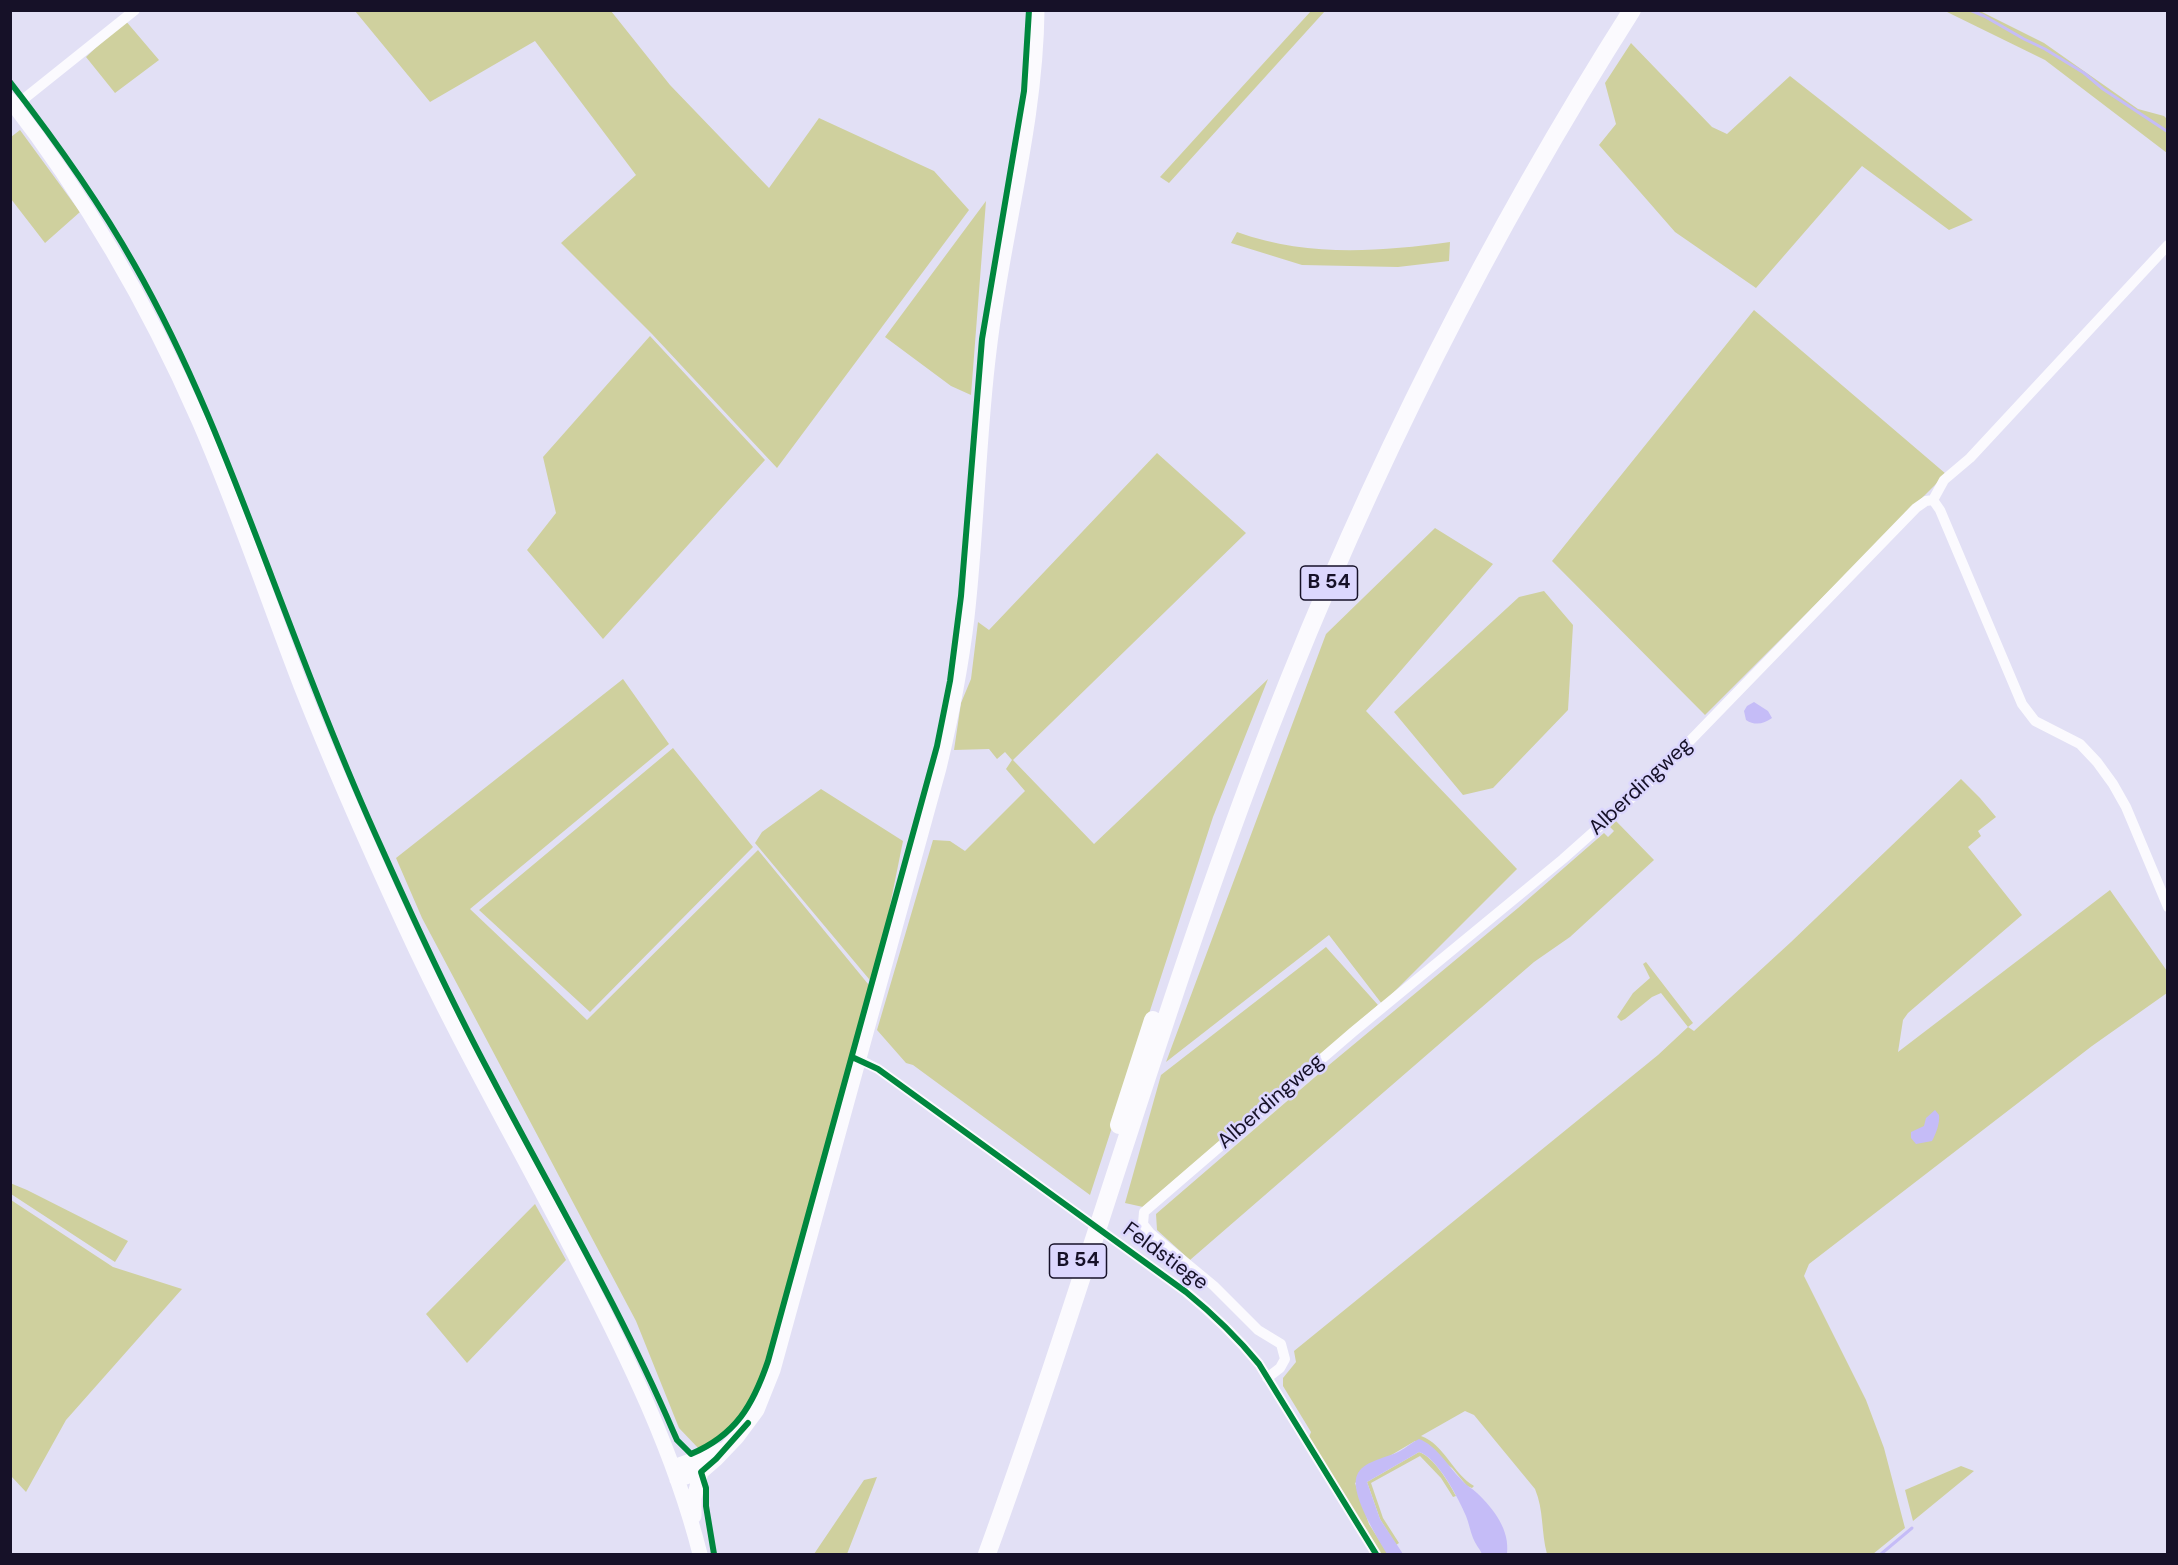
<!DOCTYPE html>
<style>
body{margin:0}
#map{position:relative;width:2178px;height:1565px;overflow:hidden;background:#e2e0f5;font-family:"DM Sans",sans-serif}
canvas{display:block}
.frame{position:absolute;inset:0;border:12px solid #161128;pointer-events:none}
</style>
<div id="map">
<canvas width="2178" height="1565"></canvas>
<div class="frame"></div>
</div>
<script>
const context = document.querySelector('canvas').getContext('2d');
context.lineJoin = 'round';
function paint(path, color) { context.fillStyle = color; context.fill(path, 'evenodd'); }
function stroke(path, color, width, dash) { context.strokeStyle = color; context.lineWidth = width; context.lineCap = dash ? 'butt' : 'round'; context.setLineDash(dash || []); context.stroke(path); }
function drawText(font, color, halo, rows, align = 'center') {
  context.font = font + ' "DM Sans",sans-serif'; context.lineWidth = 5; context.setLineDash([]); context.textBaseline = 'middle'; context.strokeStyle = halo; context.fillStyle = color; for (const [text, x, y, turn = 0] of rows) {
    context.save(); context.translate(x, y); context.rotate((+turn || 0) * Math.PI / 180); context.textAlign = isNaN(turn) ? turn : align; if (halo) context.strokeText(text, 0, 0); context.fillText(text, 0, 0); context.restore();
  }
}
const green = new Path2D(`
 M355,11H611L670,85L769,188L819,118L934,171L969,210L777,468L652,334L561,243L636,175L535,41L430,102Z
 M1311,11H1325L1169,183L1160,177Z
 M1945,11H1980L2044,43L2138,109L2164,116L2167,119V153L2045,60Z
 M125,20L159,60L115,93L86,57Z
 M1631,43L1712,127L1727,134L1790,76L1973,220L1949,230L1862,166L1756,288L1675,232L1599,145L1616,124L1605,83Z
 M20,130L80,212L45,243L11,199V137Z
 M986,201L971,395L951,386L885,337Z
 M1237,232C1307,257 1377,252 1450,242L1449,261L1398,267L1302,265L1231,243Z
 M1754,310L1946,474L1705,715L1552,561Z
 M650,336L765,460L603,639L527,550L556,513L543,457Z
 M1157,453L1246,533L1013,760L1094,844L1268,679L1213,817L1090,1195L913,1065L906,1063L877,1030L933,840L950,841L965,851L1025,791L1006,769L1012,760L1005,752L997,759L989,749L954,750L961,703L971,679L978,622L989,630Z
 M1435,528L1493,564L1366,711L1517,869L1382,1004L1329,935L1166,1062L1326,634Z
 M1544,591L1573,625L1568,710L1493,788L1463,795L1394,712L1519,597Z
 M623,679L669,744L470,909L587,1020L758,850L873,990L773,1340C762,1372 753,1408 726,1430C718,1437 708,1443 699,1449L679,1428L636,1321L422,918L396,858Z
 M673,748L753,847L590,1012L479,910Z
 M1961,779L1980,798L1996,817L1978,831L1981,836L1968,847L2022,915L1908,1013L1903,1020L1898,1052L2110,890L2167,971V993L2092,1046L1809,1264L1804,1276L1866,1400L1884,1448L1905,1528L1873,1554H1547C1541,1532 1544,1510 1535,1489L1474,1415L1465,1411L1421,1436C1444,1444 1453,1474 1474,1486L1472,1488L1467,1486L1452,1468L1415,1441L1388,1457L1355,1483L1369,1524L1388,1554H1379L1309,1437L1311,1432L1283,1386V1378L1296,1362L1294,1351L1658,1055L1688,1027L1661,993L1652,997L1625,1019L1621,1021L1617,1017L1633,993L1650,978L1643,964L1646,962L1693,1023L1688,1027L1694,1031L1791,942Z
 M821,789L903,841L874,985L755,843L762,832Z
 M1616,821L1654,860L1570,937L1534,962L1190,1260L1157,1230L1156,1214L1329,1065L1518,908L1604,833L1608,837L1614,831L1610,827Z
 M1326,947L1378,1005L1143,1207L1125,1203L1161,1075Z
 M10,1183L27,1190L128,1241L115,1262L11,1194Z
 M11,1200L113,1267L182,1289L66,1420L26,1492L11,1476Z
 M535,1204L566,1260L467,1363L426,1314Z
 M1419,1452C1434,1457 1449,1483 1456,1496L1453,1497L1441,1478L1420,1456L1371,1483L1383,1518L1399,1543L1396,1545L1380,1519L1367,1482Z
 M1961,1466L1974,1471L1913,1521L1905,1490Z
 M877,1477L847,1554H814L864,1480Z`);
const water = new Path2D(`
 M1754,702L1768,711L1772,718C1764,724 1755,726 1746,720L1744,711L1747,706Z
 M1935,1110L1939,1115C1940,1123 1936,1134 1932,1141L1916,1144L1911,1138V1132L1924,1126L1926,1118Z
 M1419,1439C1436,1445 1448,1466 1460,1478C1465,1485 1472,1488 1477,1493C1494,1509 1510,1530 1507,1554H1482C1480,1549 1475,1544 1473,1538C1470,1531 1469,1523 1466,1516C1459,1499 1437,1457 1419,1452L1367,1482L1380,1519L1403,1554H1387C1378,1538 1347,1491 1358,1473C1366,1460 1387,1458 1400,1451C1406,1448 1412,1442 1419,1439Z`);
const stream = new Path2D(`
 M1970,10L1984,16L2024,39L2045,49L2084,73L2103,89L2168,132
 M1881,1554L1912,1528`);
const minor = new Path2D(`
 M15,106L135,10
 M1933,500L1944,480L1970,458L2168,245
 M860,1060L878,1069L1186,1292C1213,1314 1237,1337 1259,1364L1376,1554
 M1267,1378L1280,1368L1285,1359L1281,1344L1258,1330L1214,1286L1150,1233L1143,1224L1144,1212L1353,1032L1563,859L1653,779L1916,508L1926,501L1933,500L1940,510L2022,704L2035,721L2080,744L2097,762L2113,784L2126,807L2168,907`);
const secondary = new Path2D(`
 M10,100C87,199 149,307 199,421C237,508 267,598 301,686C333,767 368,846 404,924C457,1040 521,1150 579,1263C627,1356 674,1452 700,1554
 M673,1467L722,1450
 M677,1480L701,1472L716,1459L737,1437L757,1410L773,1370L939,768C951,718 961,668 967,617C977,529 978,439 989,351C1002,237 1036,125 1037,10
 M694,1516V1498L701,1472`);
const trunk = new Path2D(`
 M1119,1125L1153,1020
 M987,1554C1087,1280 1165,997 1271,725C1368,476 1489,235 1632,10`);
const cycleway = new Path2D(`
 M10,82C55,140 98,200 134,264C190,362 231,470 271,575C306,667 341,759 382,849C416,925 451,1001 490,1074C552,1193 620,1308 673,1431L677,1440L691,1454C736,1435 753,1405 768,1361L937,746L950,681L961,596L982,339L1024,91L1029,10
 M852,1057L878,1069L1186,1292C1213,1314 1237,1337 1259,1364L1376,1554
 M714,1554L706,1506V1488L701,1472L716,1459L748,1423`);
const shields = [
 [1329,583,57],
 [1078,1261,57]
];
const shieldNames = [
 ["B 54",1329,583],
 ["B 54",1078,1261]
];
const streetNames = [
 ["Alberdingweg",1641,787,-43],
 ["Alberdingweg",1271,1102,-41],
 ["Feldstiege",1165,1257,36]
];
paint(green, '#cfd09e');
paint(water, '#c5bcf7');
stroke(stream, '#c5bcf7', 3);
stroke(minor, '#fbfafe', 10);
stroke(secondary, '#fbfafe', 15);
stroke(trunk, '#fbfafe', 18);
stroke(cycleway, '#00873e', 6);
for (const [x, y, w] of shields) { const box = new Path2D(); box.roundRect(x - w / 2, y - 17, w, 34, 4.5); context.fillStyle = '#dcd7fe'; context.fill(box); stroke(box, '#161128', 1.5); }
drawText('bold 20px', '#161128', null, shieldNames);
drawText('21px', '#161128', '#dcd7fe', streetNames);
</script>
